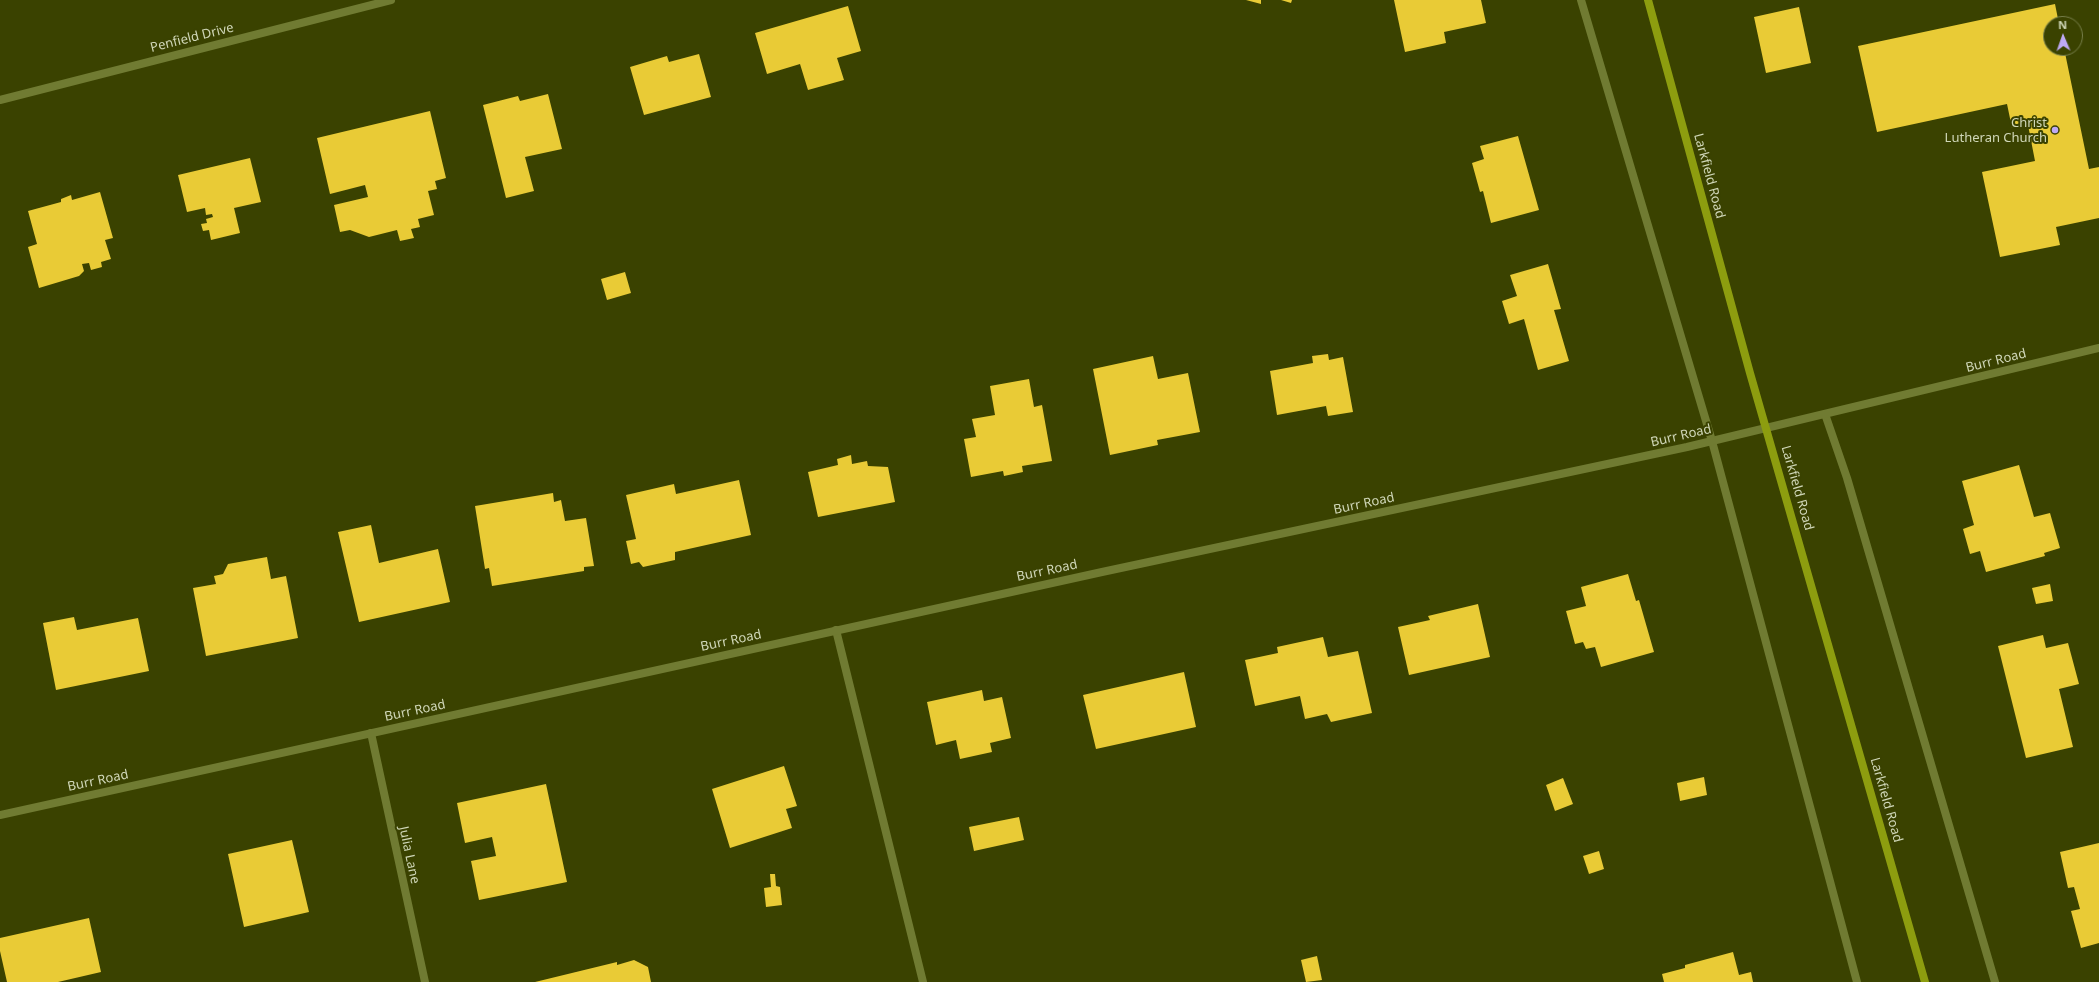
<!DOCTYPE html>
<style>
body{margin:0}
#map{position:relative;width:2099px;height:982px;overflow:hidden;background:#3a4200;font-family:"Noto Sans",sans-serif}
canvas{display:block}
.north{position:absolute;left:2043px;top:16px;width:40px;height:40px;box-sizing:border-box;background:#3a4200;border:1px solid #767e4a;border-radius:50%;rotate:358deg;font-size:11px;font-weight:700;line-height:16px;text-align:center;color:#d0d7b8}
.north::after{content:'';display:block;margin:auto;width:14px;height:18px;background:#bea9f4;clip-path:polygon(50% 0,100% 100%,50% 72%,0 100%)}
</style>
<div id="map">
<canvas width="2099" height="982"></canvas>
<div class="north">N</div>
</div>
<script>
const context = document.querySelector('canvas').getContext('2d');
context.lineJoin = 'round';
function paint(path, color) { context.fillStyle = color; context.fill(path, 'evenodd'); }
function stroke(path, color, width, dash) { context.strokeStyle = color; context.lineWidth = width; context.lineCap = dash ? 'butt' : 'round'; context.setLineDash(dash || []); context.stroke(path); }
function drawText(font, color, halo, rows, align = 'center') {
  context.font = font + ' "Noto Sans",sans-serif'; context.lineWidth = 4; context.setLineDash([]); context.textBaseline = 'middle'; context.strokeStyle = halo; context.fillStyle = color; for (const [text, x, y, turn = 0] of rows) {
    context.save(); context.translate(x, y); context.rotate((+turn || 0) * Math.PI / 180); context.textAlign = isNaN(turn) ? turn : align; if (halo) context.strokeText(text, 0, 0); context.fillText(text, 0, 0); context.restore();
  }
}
const building = new Path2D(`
 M1246,0H1261V4Z
 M1281,0H1292L1291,3Z
 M1394,0H1481L1486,23L1444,32L1446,43L1405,52Z
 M2055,4L2059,24H2051V48H2064L2089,169L2099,167V218L2056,227L2060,245L2000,257L1982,172L2035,161L2028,125L2012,128L2007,104L1877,132L1858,46Z
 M848,6L861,51L837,58L844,80L808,90L800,64L767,74L755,33Z
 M1799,7L1811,63L1766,73L1754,17Z
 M699,54L711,97L644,115L630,67L667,56L669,62Z
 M548,94L562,149L525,157L534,191L506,198L483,105L518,96L520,101Z
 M430,111L446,178L435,181L437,189L428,191L434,215L418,219L420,227L411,229L414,238L400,241L397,230L369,237L350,230L340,232L334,205L368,197L365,185L330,194L317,138Z
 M1518,136L1539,210L1491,223L1483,191L1480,192L1472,163L1484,159L1480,146Z
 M250,158L261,202L234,208L240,233L211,240L209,230L203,231L201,224L207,223L206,219L213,217L212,214L206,215L205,208L187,212L178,175Z
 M100,192L113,238L105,240L111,259L101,262L102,267L91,270L89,263L82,264L84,271L79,276L39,288L28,247L37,244L28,211L61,202V199L71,195L72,200Z
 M1548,264L1561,309L1554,310L1569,361L1538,370L1524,319L1509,324L1502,301L1517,296L1510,275Z
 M625,272L631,293L607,300L601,279Z
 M1328,354L1329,360L1343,357L1353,412L1328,416L1326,406L1277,415L1270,371L1313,363L1312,356Z
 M1153,356L1158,379L1188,373L1200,432L1157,440L1158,445L1110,455L1093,369Z
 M1029,379L1034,407L1042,405L1052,461L1022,466L1023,472L1004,476L1003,471L971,477L964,439L976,437L972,419L995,415L990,386Z
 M851,455L852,464L867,461L868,466L888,467L895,502L818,517L808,472L838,465L837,459Z
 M2019,465L2034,517L2050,513L2060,548L2044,553L2045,556L1986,572L1980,551L1970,554L1963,529L1974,525L1962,481Z
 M739,480L751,535L675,552V560L643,567L639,562L631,564L626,541L636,539L626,495L674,484L676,494Z
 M553,493L554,502L561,500L565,521L586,518L594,566L584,567V571L492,586L489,568L485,569L475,506Z
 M371,525L379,563L438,549L450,602L359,622L338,532Z
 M267,557L271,579L286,576L298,638L206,656L193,588L216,584L214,576L223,574L228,564Z
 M1628,574L1636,601L1639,600L1654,652L1601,667L1595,647L1586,649L1583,642L1575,644L1566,611L1586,606L1581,587Z
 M2050,584L2053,601L2036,604L2032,588Z
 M1478,604L1490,657L1409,675L1398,627L1430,620L1428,616Z
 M74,617L77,630L138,618L149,671L56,690L43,623Z
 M2043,635L2046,648L2068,643L2079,684L2059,689L2073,747L2026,758L1998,646Z
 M1323,637L1328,657L1358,651L1372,713L1331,722L1327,714L1305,719L1300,696L1255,706L1245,660L1278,653L1277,647Z
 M1184,672L1196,727L1096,749L1083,695Z
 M982,690L984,701L1002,697L1011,738L990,743L992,752L960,759L956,740L936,745L927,702Z
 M784,766L797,806L786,809L792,828L730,848L712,789Z
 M1704,777L1707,795L1680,801L1677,783Z
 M1563,778L1573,804L1555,811L1546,785Z
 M546,784L567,882L479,900L471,861L496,856L492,837L465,843L457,803Z
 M1019,817L1024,840L974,851L969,827Z
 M292,840L309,912L244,927L228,854Z
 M2099,843V943L2081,948L2071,911L2080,909L2074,887L2068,888L2060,852Z
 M1599,851L1604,869L1589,874L1583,856Z
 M770,874H775L776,886L780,887L782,905L766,907L764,888L771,887Z
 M89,918L101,972L58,982H7L0,951V938Z
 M1733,952L1739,975L1751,972L1753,982H1664L1662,974L1685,968V965Z
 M1317,956L1322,980L1306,982L1301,960Z
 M634,960L648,967L651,982H535L617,962V965Z`);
const service = new Path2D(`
 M1825,414L1847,478L1995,982
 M836,630L923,982`);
const minor = new Path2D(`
 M1581,0L1712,441L1857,982
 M0,100L391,0
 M371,733L425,982`);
const tertiary = new Path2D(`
 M0,815L1102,572L1687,447L2099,348`);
const secondary = new Path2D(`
 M1648,0L1750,373L1925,982`);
const markers = [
 [2055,130,4,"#bea9f4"]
];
const streetNames = [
 ["Penfield Drive",192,38,-14],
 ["Larkfield Road",1709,176,75],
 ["Burr Road",1996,361,-14],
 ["Burr Road",1681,436,-13],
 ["Larkfield Road",1797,488,74],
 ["Burr Road",1364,504,-12],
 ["Burr Road",1047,571,-12],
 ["Burr Road",731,641,-12],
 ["Burr Road",415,711,-12],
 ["Burr Road",98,781,-12],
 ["Larkfield Road",1886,800,74],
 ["Julia Lane",409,855,78]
];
const poiNames = [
 ["Christ",2047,123],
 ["Lutheran Church",2047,138]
];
paint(building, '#e9cb36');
stroke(service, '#707b32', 8);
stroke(minor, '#707b32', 8);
stroke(tertiary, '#707b32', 8);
stroke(secondary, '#8d9d0f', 8);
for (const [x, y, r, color] of markers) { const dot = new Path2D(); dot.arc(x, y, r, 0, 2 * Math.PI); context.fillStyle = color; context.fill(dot); stroke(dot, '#3a4200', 1.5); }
drawText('13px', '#d0d7b8', '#3a4200', streetNames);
drawText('13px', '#d0d7b8', '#3a4200', poiNames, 'right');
</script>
